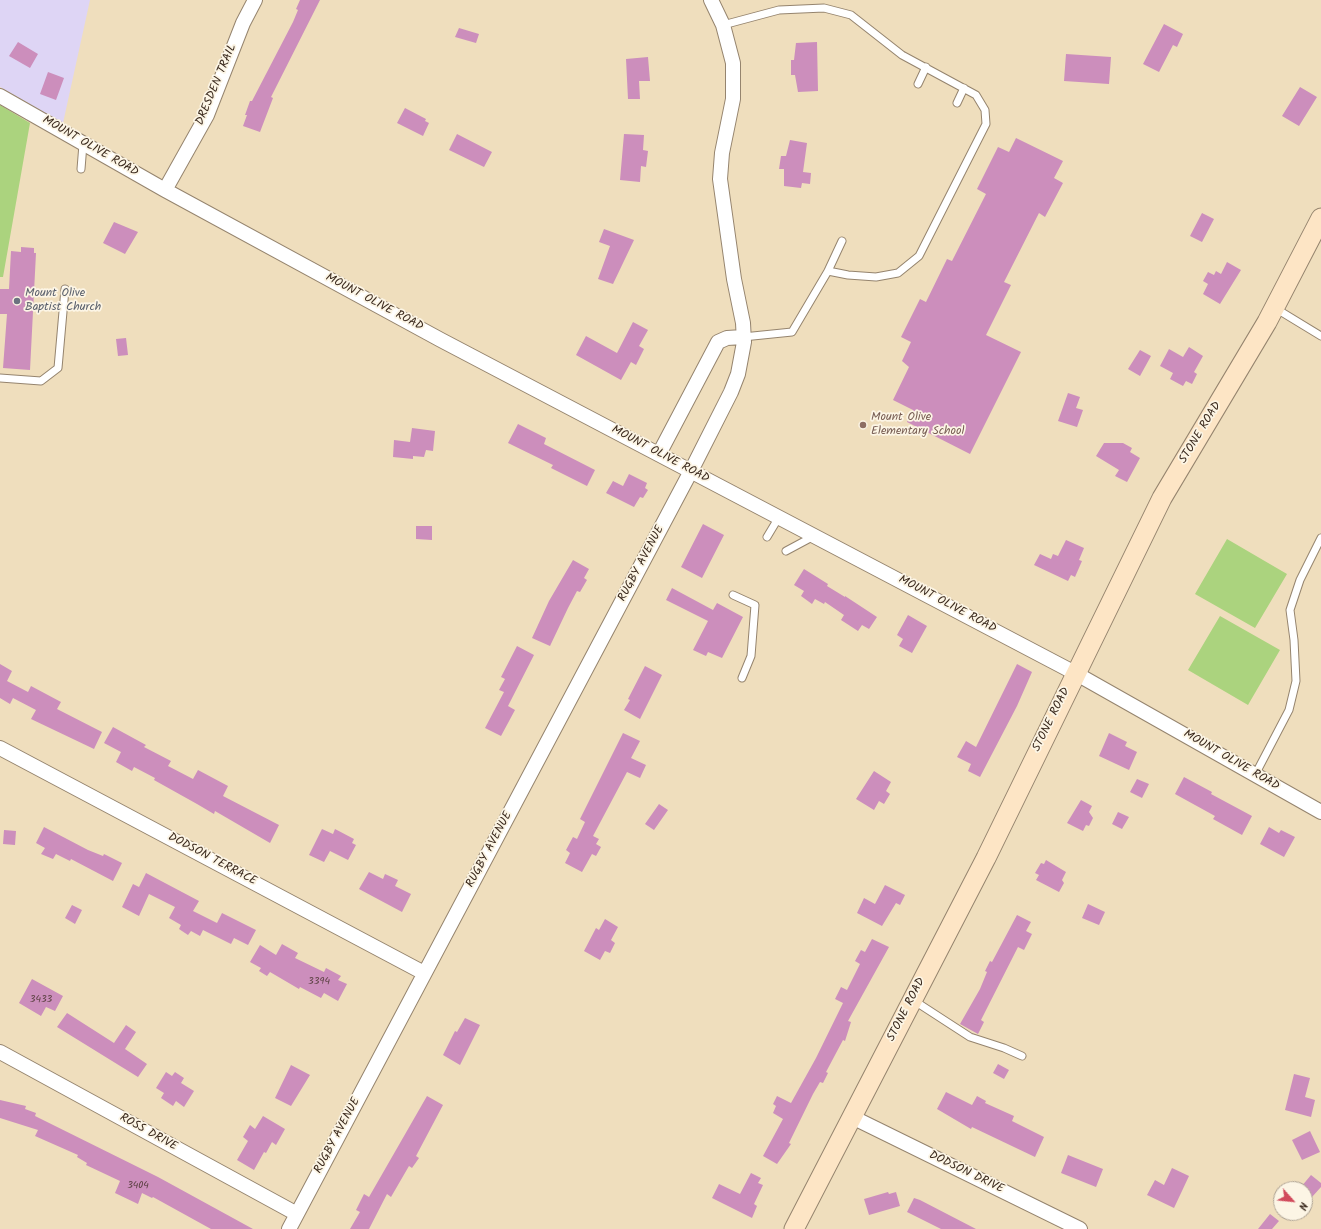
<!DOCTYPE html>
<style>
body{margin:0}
#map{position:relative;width:1321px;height:1229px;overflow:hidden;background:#efdebd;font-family:Kalam,sans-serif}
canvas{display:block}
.north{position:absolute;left:1273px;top:1181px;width:40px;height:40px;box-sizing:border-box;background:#fcf5e5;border:1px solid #afa495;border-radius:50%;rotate:117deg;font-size:11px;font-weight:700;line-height:16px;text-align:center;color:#3b2a1e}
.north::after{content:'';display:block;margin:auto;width:14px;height:18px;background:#d1495b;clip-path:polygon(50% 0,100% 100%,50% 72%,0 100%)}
</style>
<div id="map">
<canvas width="1321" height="1229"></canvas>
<div class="north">N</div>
</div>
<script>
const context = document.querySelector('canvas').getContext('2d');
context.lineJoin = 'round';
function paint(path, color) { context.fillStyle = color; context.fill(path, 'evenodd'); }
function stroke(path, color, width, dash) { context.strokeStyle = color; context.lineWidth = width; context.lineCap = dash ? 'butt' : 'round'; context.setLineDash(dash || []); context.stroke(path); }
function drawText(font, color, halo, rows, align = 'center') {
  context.font = font + ' Kalam,sans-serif'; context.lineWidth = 3.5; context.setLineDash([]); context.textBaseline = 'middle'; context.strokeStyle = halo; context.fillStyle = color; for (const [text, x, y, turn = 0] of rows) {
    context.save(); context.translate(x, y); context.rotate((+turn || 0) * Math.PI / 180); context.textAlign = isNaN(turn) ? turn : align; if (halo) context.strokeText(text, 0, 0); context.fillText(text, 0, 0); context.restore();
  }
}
const built = new Path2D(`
 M0,0H90L63,123L0,87Z`);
const green = new Path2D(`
 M0,105L30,123L3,277H0Z
 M1227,539L1287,574L1255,628L1195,594Z
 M1220,616L1280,650L1248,705L1188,670Z`);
const building = new Path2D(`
 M300,0H320L271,97L273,98L260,132L243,126L247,115H245L250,101H252L293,22L298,10L296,9Z
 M1164,24L1183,34L1177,47L1173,45L1159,72L1143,64Z
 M459,28L479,34L476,43L455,37Z
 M18,42L38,54L30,68L9,56Z
 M817,42L818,91L798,92L795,75H791V60H794L796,43Z
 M1066,54L1111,57L1109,84L1064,81Z
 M648,57L650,81H639L640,99H628L626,59Z
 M48,72L64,78L56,100L40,94Z
 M1300,87L1317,97L1299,126L1282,116Z
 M405,108L426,119L425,121L429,123L423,136L397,123Z
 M457,134L492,152L484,167L449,150Z
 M624,134L644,135L643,150L648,151L646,167L641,166L640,182L620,180Z
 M1016,138L1063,161L1054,178L1063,183L1045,217L1039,213L1004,282L1011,285L986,335L1021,352L970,454L907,422L913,410L893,400L909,367L902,361L911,342L901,337L920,299L926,302L947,259L952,261L986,194L977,189L998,147L1009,152Z
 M790,140L807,143L803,172L811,173L810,184L802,183L801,188L784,186V169H779L781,156H786Z
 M1202,213L1214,219L1202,242L1190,236Z
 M114,222L138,232L125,254L103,243Z
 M604,229L634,240L613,284L598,279L610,246L599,242Z
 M21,247L34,248V253H36L30,370L3,368L7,314H0V289H9L11,251L21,252Z
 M1227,262L1241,270L1220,304L1203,294L1208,284L1203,281L1208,272L1214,275L1216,271L1221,274Z
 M633,322L648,330L639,346L644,349L636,365L631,362L621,380L576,355L586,336L617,353Z
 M126,338L128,355L118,356L116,339Z
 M1189,347L1203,356L1194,372L1197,374L1192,384L1186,381L1183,386L1170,379L1173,373L1160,366L1169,349L1183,357Z
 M1140,350L1151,356L1140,376L1128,369Z
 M1068,393L1080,397L1076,408L1083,410L1077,427L1058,421Z
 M518,424L546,438L544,444L595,470L587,486L551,468L553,465L508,443Z
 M412,428L435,431L433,451L426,450L424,457L413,456V459L393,457L394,440L410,442Z
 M1104,443H1123L1132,448L1130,452L1140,458L1127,482L1115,476L1119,470L1096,456Z
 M629,474L647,483L645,488L648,490L643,498L640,497L634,507L606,493L613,481L623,486Z
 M703,524L724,535L702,578L681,567Z
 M416,526H432V540L416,539Z
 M1066,540L1084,548L1079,560L1082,561L1075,577L1071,575L1068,581L1034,565L1040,554L1051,559L1053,554L1058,556Z
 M573,560L589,569L584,578L587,580L580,592L577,591L568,608L550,646L532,638L549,601Z
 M804,569L828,584L827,586L845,597V596L877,617L869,629L862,625L858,631L841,620L844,615L825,602L824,604L815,599L812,604L801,596L804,591L794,585Z
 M672,588L713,610L717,603L743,617L722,658L708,652L706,656L693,650L708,621L666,600Z
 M908,615L927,626L912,653L899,646L903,639L897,635Z
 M517,646L534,655L508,706L515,710L501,736L485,728L504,692L499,690L505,679L501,677Z
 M0,664L12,671L7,681L28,692L31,686L61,702L57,709L102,732L94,749L31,719L36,710L13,698L10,704L0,698Z
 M1017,664L1032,672L1017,706L980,777L968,771L971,764L957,757L966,741L976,747Z
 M645,666L662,675L640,719L624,710L630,700L628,699Z
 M113,727L146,745L144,747L171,761L168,766L193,779L198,770L228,786L223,796L279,825L270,843L215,811L214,814L197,804L154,780L155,778L134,767L132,771L116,762L121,752L104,743Z
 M623,733L640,741L631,758L646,765L640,778L627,772L593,836L599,839L596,844L601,847L596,856L592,854L582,872L565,863L570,853L566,850L573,837L577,839L585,822L580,819Z
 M1109,733L1127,742L1125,746L1137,752L1129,770L1099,756Z
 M874,771L891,782L886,791L890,794L884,804L879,801L874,810L856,799Z
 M1184,777L1212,792L1211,794L1252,816L1242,835L1213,819L1215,816L1175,794Z
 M1137,779L1149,784L1142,798L1130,792Z
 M1081,800L1092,806L1089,812L1093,818L1089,826L1086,825L1083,831L1067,823Z
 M659,804L668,810L654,830L645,824Z
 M1118,812L1129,817L1122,829L1112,824Z
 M44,827L88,850L103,856L104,854L122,863L113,881L71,859L70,861L56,854L53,859L41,854L45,848L36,843Z
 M1269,827L1279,833L1281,830L1295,837L1284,857L1260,844Z
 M322,829L333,834L335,829L354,839L352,843L356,845L348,860L330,851L324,862L309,855Z
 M4,830L16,831L15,845L3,844Z
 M1046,860L1066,872L1062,880L1064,883L1059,892L1036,880L1039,875L1035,873L1041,863L1044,864Z
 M369,872L383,879L385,874L398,880L395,886L411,894L402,912L359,889Z
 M146,873L199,901L193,911L217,923L222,913L256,930L248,945L234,938L231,944L203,930L200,936L191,931L188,935L179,929L181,925L169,918L175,907L149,894L139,916L122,907L133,884L139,887Z
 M885,885L905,895L900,905L896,903L882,926L857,913L864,898L875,904Z
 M1088,904L1105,912L1099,925L1082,918Z
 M72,905L82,910L75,924L65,918Z
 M1017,915L1031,922L1026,931L1032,934L1024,950L1018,947L981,1020L984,1022L978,1034L960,1024L980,989L987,972L985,971L990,961L992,962Z
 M605,919L618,927L611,940L615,943L610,953L605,951L600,960L584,951L596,928L599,930Z
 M872,939L889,947L848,1021L851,1022L845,1041L843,1040L826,1072L828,1073L823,1083L820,1082L813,1094L789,1143L791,1144L777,1164L763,1156L783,1119L773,1113L776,1106L773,1104L777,1096L791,1103L816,1058L843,1003L835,999L841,987L847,990L860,964L855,961L861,950L865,952Z
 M282,944L298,953L295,958L324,972L326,968L341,976L338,980L347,984L338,1001L324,993L321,998L300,987L299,989L270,972L267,976L259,971L261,968L250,962L260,945L276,955Z
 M32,979L63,996L55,1011L46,1007L41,1016L19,1003Z
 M67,1013L114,1043L126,1025L136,1032L125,1049L147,1064L138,1077L57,1027Z
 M465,1018L480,1025L460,1065L443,1055L455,1031L457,1032Z
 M998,1064L1009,1070L1004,1079L993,1073Z
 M291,1065L310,1075L291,1106L275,1098Z
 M166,1072L172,1076L175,1072L184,1078L181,1083L194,1091L184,1107L176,1101L173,1106L161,1098L164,1093L156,1088Z
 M1294,1074L1310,1078L1305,1097L1315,1100L1311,1117L1285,1110Z
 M946,1092L972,1105L977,1096L986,1101L985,1103L1014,1116L1012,1121L1044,1137L1035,1157L972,1127L971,1129L937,1109Z
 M427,1096L443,1105L416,1156L419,1158L412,1168L409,1166L391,1197L387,1194L369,1229H350L360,1212L356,1210L364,1194L369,1197Z
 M0,1100L26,1106L25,1109L36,1113L35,1116L158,1177L253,1229H211L153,1197L152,1198L142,1193L138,1204L115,1193L120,1181L86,1165L87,1163L77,1157L78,1155L35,1136L38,1130L0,1118Z
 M263,1116L285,1129L276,1145L272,1142L266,1153L264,1152L254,1170L237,1160L248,1141L243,1137L250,1125L255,1129Z
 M1310,1131L1320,1152L1302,1160L1292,1140Z
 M1068,1155L1103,1169L1096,1187L1061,1173Z
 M1172,1168L1189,1176L1174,1208L1147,1195L1155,1180L1164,1185Z
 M751,1173L761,1178L758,1183L763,1185L754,1204L757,1206L752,1218L712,1198L719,1184L740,1194Z
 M1311,1175L1321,1183V1187L1312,1197L1301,1187Z
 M888,1192L889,1194L896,1192L900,1206L869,1215L864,1199Z
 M914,1198L920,1200L976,1229H941L907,1212Z
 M1270,1214L1279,1221L1272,1229H1258Z`);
const lane = new Path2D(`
 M723,25L779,10L824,8L851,15L902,55L976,95L985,110L986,124L919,256L898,273L876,277L848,275L828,271
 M918,84L926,67
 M957,103L964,88
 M81,169L83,144
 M1275,308L1321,336
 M743,337L792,332L828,271L842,241
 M0,378L41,381L58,368L65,289
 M767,537L779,517
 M786,551L814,536
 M733,595L755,605L751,656L742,678
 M1255,775L1289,710L1296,681L1294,640L1290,610L1300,580L1321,538
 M913,1000L970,1037L1004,1048L1022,1056`);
const street = new Path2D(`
 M0,96L165,190L441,340L1075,673L1321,812
 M165,190L207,115L243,23L255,0
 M659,454L718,342L727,338L743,337
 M0,748L424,973
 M0,1052L297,1214
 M852,1117L1080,1229
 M289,1229L691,471L731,392L738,374L744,342L743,323L734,279L720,179L722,153L733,99V63L723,25L711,0`);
const secondary = new Path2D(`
 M794,1229L986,858L1162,498L1267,322L1321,218`);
const markers = [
 [17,301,4,"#6b7280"],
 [863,425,4,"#8d6e63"]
];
const numberNames = [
 ["3394",319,982],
 ["3433",41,1000],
 ["3404",138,1186]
];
const streetNames = [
 ["DRESDEN TRAIL",217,85,-67],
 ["MOUNT OLIVE ROAD",90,147,30],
 ["MOUNT OLIVE ROAD",374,303,28],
 ["STONE ROAD",1201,433,-59],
 ["MOUNT OLIVE ROAD",660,455,28],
 ["RUGBY AVENUE",642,564,-62],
 ["MOUNT OLIVE ROAD",947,605,28],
 ["STONE ROAD",1052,720,-64],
 ["MOUNT OLIVE ROAD",1231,761,30],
 ["RUGBY AVENUE",490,850,-62],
 ["DODSON TERRACE",212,860,28],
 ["STONE ROAD",907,1010,-63],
 ["ROSS DRIVE",148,1133,29],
 ["RUGBY AVENUE",338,1136,-62],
 ["DODSON DRIVE",966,1173,26]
];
const worshipNames = [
 ["Mount Olive",25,294],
 ["Baptist Church",25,308]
];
const educationNames = [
 ["Mount Olive",871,418],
 ["Elementary School",871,432]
];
paint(built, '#ded5f5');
paint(green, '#abd37e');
paint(building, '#cc8ebc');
stroke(lane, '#95846e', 9);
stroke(street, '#95846e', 16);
stroke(secondary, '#95846e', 21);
stroke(lane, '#fff', 7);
stroke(street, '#fff', 14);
stroke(secondary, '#fde5c5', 19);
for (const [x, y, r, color] of markers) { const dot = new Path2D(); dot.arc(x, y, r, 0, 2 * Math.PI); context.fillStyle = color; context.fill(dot); stroke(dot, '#fcf5e5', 1.5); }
drawText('10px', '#5f4346', null, numberNames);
drawText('12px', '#3b2a1e', '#fcf5e5', streetNames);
drawText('12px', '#5b616d', '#fcf5e5', worshipNames, 'left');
drawText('12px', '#785e54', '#fcf5e5', educationNames, 'left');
</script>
